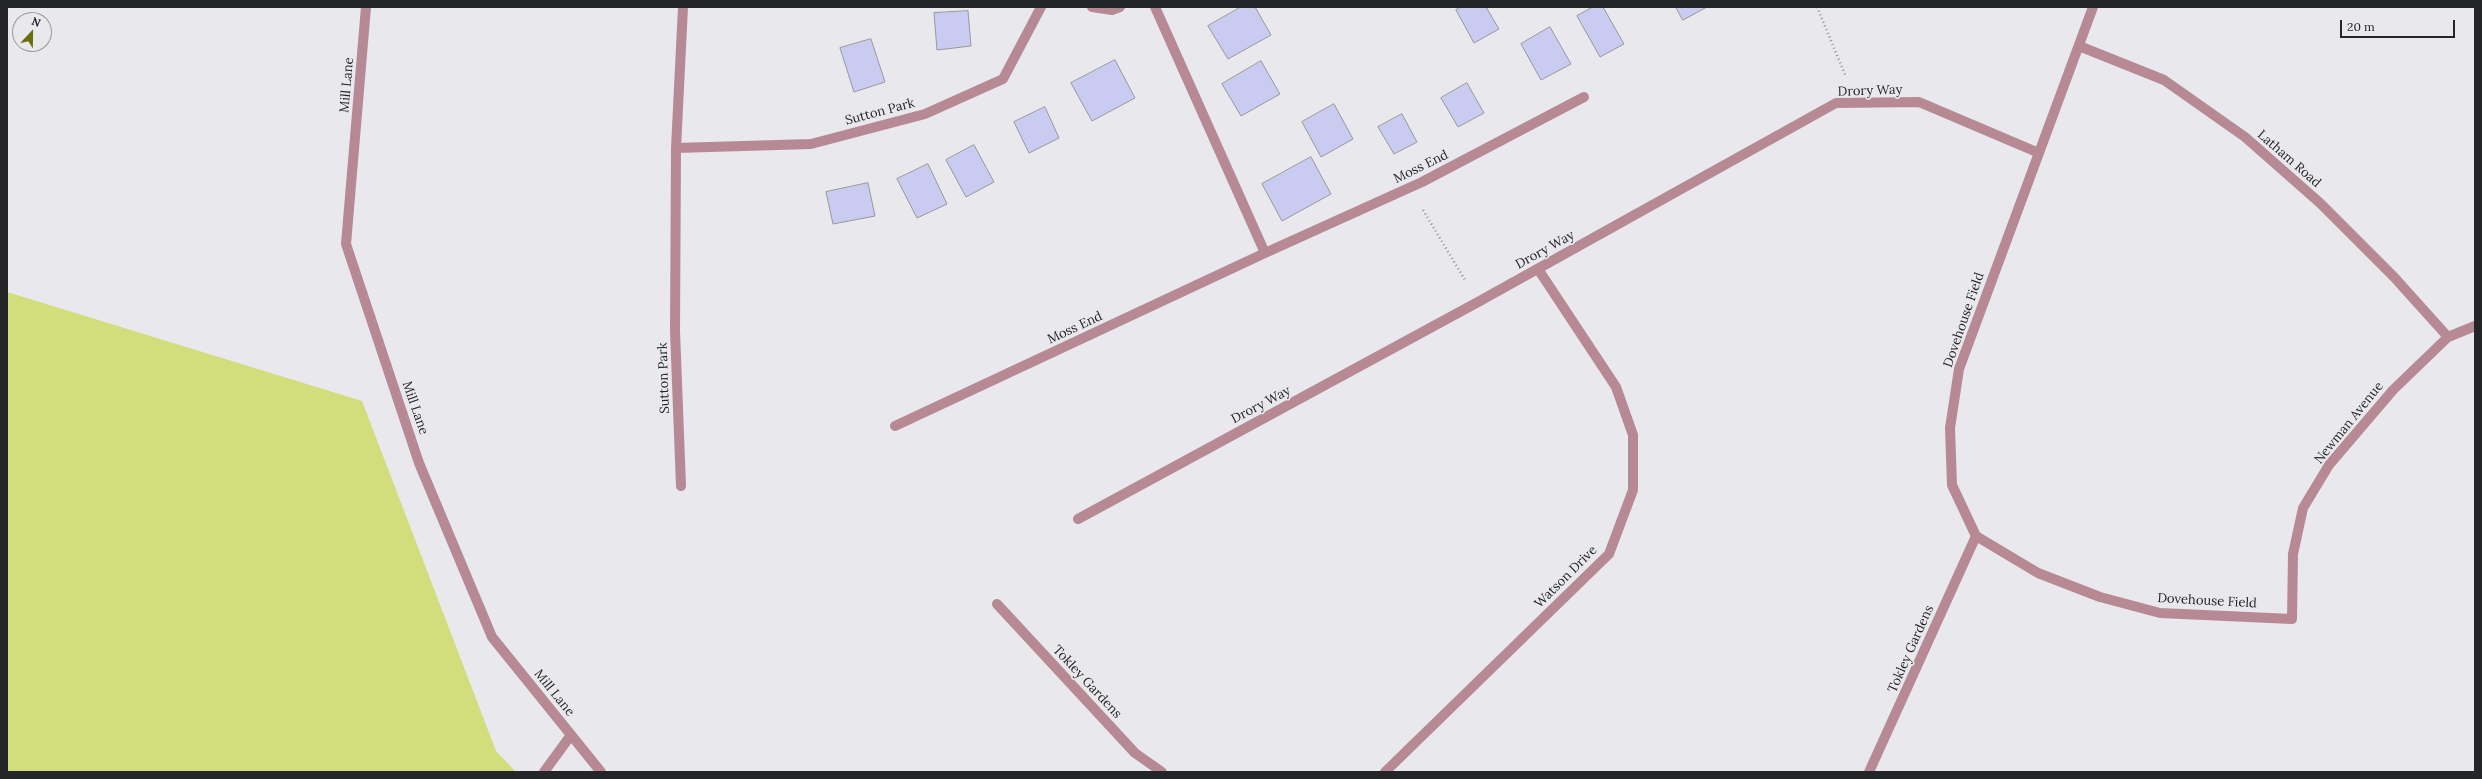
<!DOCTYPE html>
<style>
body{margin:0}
#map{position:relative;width:2482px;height:779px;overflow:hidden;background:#e8e8ed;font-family:Lora,serif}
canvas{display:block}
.frame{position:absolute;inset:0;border:8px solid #242526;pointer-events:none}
.north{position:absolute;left:12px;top:12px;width:40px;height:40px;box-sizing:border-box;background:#e8e8ed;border:1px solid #9a9a9d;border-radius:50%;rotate:22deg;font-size:11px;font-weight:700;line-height:16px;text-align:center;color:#242526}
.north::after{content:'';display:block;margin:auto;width:14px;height:18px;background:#6a6c0d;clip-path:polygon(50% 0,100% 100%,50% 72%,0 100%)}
.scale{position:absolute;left:2340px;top:20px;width:115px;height:18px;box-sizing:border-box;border:2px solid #242526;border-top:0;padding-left:5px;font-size:12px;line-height:14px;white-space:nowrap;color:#242526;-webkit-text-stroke:3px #e8e8ed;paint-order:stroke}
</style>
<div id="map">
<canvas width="2482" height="779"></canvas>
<div class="frame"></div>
<div class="north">N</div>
<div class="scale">20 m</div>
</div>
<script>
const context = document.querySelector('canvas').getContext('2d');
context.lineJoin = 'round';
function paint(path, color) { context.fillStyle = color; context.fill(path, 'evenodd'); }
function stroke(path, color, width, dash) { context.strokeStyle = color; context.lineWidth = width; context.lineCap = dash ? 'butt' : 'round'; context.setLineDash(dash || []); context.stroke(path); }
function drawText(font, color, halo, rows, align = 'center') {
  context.font = font + ' Lora,serif'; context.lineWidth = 3.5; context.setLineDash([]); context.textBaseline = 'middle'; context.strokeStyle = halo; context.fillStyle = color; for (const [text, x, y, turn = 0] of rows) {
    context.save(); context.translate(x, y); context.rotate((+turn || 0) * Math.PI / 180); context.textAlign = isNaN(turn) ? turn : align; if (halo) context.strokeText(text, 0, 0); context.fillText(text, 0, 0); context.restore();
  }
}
const green = new Path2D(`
 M7,292L362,401L496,751L516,772H7Z`);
const building = new Path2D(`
 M1241,7H1255L1271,35L1228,59L1208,26Z
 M1461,7H1486L1499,29L1474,43L1456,10Z
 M1593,7H1603L1624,44L1600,57L1577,16Z
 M1676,7H1707L1683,20Z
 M968,11L971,46L937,50L934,13Z
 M1550,27L1571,64L1541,80L1521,44Z
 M871,39L885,82L854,92L840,48Z
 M1115,60L1135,98L1092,121L1071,83Z
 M1261,61L1280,94L1241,116L1222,84Z
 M1467,83L1484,113L1458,127L1441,98Z
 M1334,104L1353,139L1321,157L1302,122Z
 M1045,107L1059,138L1029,153L1014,122Z
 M1402,114L1417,142L1394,154L1378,127Z
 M974,145L994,182L966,197L946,160Z
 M1311,157L1331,194L1282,221L1262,184Z
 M928,164L947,204L917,218L897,179Z
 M868,183L875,216L833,224L826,192Z`);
const path = new Path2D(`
 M1817,7L1846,77
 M1423,210L1465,280`);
const service = new Path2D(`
 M544,772L571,735`);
const minor = new Path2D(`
 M366,7L346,244L419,463L492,637L601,772
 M1092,7L1112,10L1120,7
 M1155,7L1265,253
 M2093,7L1959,369L1950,428L1952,485L1976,536L2038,573L2100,597L2160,613L2292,619L2293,554L2303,508L2329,465L2393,390L2448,337L2475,326
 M2079,46L2164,80L2245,137L2320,203L2394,277L2448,337
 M676,148L683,7
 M895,426L1265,253L1422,182L1584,97
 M681,486L675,331L676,148L811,144L925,114L1003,79L1041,7
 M1078,519L1478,302L1836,103L1919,102L2039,153
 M997,604L1135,753L1162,772
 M1385,772L1609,554L1633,490V435L1616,387L1538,269
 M1869,772L1976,536`);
const streetNames = [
 ["Mill Lane",347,85,-85],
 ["Drory Way",1870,91,-2],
 ["Sutton Park",880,112,-15],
 ["Latham Road",2289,159,41],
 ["Moss End",1421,167,-26],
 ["Drory Way",1545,250,-29],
 ["Dovehouse Field",1964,320,-71],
 ["Moss End",1075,328,-25],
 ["Sutton Park",664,378,-92],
 ["Drory Way",1261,405,-28],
 ["Mill Lane",415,408,71],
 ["Newman Avenue",2349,423,-51],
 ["Watson Drive",1566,577,-45],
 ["Dovehouse Field",2207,601,3],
 ["Tokley Gardens",1911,649,-66],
 ["Tokley Gardens",1087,682,47],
 ["Mill Lane",554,693,51]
];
paint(green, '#d2dd7c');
paint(building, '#c9cbf1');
stroke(building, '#97979c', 1);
stroke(path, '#939497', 2.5, [1, 3]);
stroke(service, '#b68995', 10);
stroke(minor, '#b68995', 10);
drawText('13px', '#242526', '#e8e8ed', streetNames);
</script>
